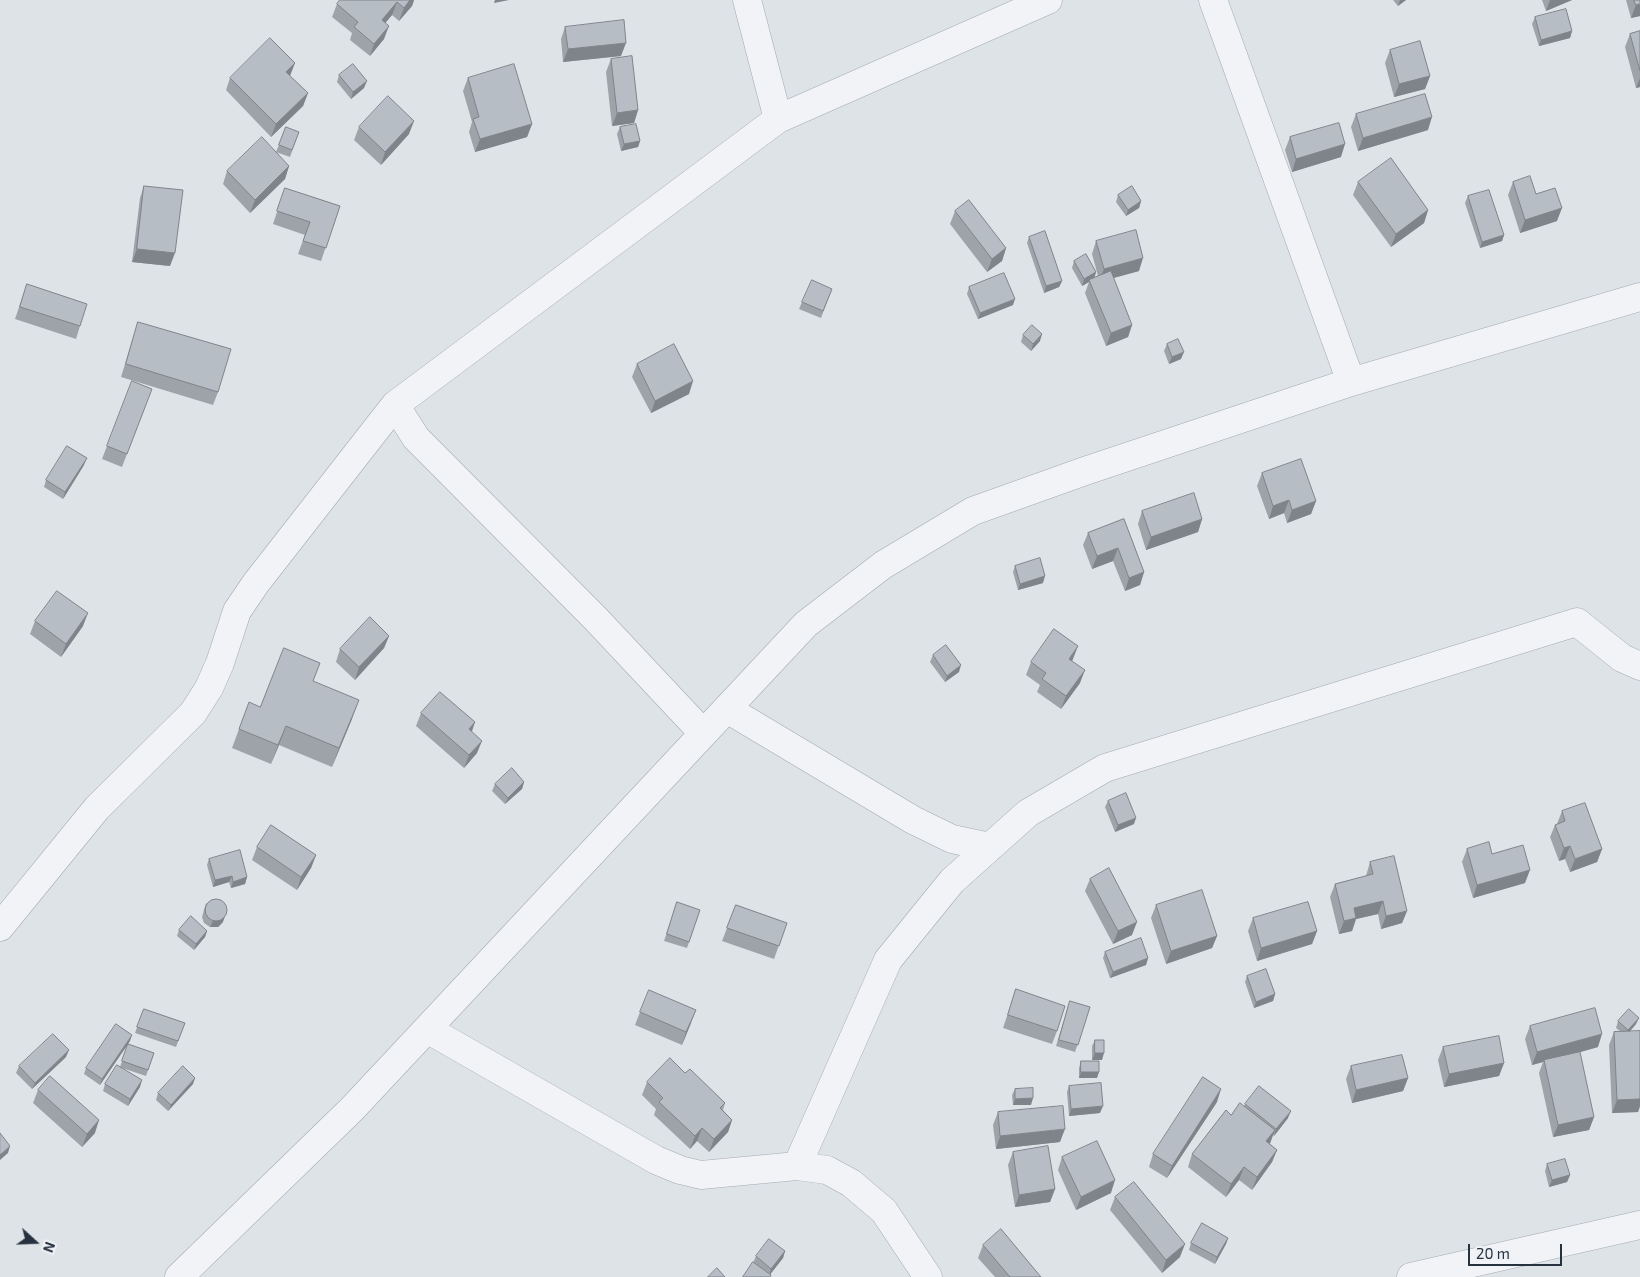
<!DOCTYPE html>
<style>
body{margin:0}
#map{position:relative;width:1640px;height:1277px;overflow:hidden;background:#dee3e8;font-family:"Exo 2",sans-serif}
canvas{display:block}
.north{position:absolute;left:10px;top:1217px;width:50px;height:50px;-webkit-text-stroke:4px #eef2f6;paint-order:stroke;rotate:110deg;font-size:14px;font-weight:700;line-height:20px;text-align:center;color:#27323f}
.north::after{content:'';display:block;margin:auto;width:18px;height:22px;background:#27323f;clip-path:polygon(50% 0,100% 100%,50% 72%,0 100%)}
.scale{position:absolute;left:1468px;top:1244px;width:94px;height:22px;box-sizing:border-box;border:2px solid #27323f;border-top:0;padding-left:6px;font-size:15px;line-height:18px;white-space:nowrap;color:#27323f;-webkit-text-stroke:4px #eef2f6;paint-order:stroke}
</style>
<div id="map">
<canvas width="1640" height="1277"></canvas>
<div class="north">N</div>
<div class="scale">20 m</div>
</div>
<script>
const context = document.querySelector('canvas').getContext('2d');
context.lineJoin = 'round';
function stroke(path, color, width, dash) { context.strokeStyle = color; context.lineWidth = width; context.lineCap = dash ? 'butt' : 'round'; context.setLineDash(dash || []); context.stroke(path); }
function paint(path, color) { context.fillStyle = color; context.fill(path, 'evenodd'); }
const minor = new Path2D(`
 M747,0L778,119
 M1213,0L1351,382
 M395,405L416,438L595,618L703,733
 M727,709L913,820L952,839L990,847
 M0,927L97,808L193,713L209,688L220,663L237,611L256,583L395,405L778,119L1048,0
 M427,1029L656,1160L680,1170L701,1175L797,1166L827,1170L851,1183L884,1211L928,1277
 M797,1166L888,960L952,881L1028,813L1105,768L1577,622L1622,658L1640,666
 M179,1277L352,1109L806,624L883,565L973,511L1085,471L1351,382L1640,297
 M1411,1277L1640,1225`);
const wall = new Path2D(`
 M414,0L412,6L399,21L392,15L385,23L384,39L370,56L350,40L352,33L332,17L337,4Z
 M1393,0H1406L1398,6Z
 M1542,0H1572L1546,11Z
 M1626,0H1640V16L1631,18Z
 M1535,17L1572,31L1570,38L1539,46L1532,24Z
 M565,27L621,56L563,62L561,39Z
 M1640,31V87L1636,88L1625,47L1630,34Z
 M1390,50L1430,76L1425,89L1394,97L1385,63Z
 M611,59L638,110L634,123L612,126L606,72Z
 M339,75L364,88L351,99L337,82Z
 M290,76L308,93L303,106L271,137L226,90L230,78Z
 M468,78L532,124L527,137L475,152L469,132L472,122L463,91Z
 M1356,114L1428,130L1358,151L1351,127Z
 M286,127L299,132L290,157L276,152Z
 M359,127L409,134L381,165L354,140Z
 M620,127L640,141L638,147L621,151L617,134Z
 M1290,137L1341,157L1292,172L1285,150Z
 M289,166L285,179L250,213L223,184L227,171Z
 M1358,182L1428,210L1424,223L1391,247L1353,195Z
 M1513,182L1536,194L1557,221L1520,233L1508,195Z
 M144,186L170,266L132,262L140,198Z
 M285,188L340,206L321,261L298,254L305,235L273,224Z
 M1118,195L1141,201L1139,208L1126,216L1116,202Z
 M1468,196L1504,235L1502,241L1480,248L1465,203Z
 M955,211L1006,248L1002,261L987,272L950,224Z
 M1029,237L1062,281L1059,287L1044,293L1027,243Z
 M1096,241L1139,271L1113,278L1132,325L1128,337L1106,346L1085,293L1089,282L1082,286L1072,268L1074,261L1096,272L1094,278L1098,276L1092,254Z
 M27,284L80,326L76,339L15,319Z
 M969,287L1013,305L978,319L967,294Z
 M832,289L821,318L799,309L802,302Z
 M138,322L218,392L213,405L121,377Z
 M1023,335L1040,341L1031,351L1021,342Z
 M1167,344L1181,359L1169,364L1164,351Z
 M637,364L689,394L651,413L632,377Z
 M147,402L122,467L102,459L107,446Z
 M84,465L63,499L44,487L46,480Z
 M1262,473L1316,501L1311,514L1287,523L1284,513L1269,519L1257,486Z
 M1142,511L1202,519L1198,532L1146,550L1138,524Z
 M1124,519L1144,572L1140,585L1125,591L1113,561L1092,569L1083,545L1088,533Z
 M1015,566L1043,583L1018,590L1013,572Z
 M35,621L83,626L61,657L30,634Z
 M389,636L384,648L355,680L336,662L340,649Z
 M933,655L959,672L945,682L930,662Z
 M1073,659L1072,661L1080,683L1061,709L1037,692L1040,685L1026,675L1031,662Z
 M314,681L352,719L332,767L279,745L271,764L232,748L239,729Z
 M421,713L475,722L472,732L477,753L464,768L416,726Z
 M524,782L522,789L505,804L492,791L495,784Z
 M1108,801L1134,824L1115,832L1105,807Z
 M1562,811L1602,849L1597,862L1570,872L1565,859L1559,861L1550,837L1555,825L1557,824Z
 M257,847L316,855L311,868L297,890L252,860Z
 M1467,849L1525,883L1473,898L1462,862Z
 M209,859L247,877L245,884L231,888L229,882L213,887L207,865Z
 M1370,862L1407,911L1402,923L1381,929L1378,914L1356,919L1352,931L1339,934L1330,897L1335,884L1366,876Z
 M1090,879L1132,935L1113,944L1085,891Z
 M677,902L700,910L687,948L664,941Z
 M206,903L223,922L218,927H210L204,923L202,917Z
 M736,905L787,923L774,959L722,941Z
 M1156,905L1217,936L1212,948L1166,964L1151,918Z
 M1253,918L1317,931L1312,944L1257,961L1248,931Z
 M179,930L207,931L205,937L194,950L177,936Z
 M1105,952L1148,958L1146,965L1110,978L1103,958Z
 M1247,976L1275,994L1273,1001L1254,1008L1245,982Z
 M1016,989L1057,1031L1052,1044L1003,1028Z
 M1068,1007H1090L1075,1052L1056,1046Z
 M144,1009L185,1023L176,1047L135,1033Z
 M640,1012L691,1023L682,1045L635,1025Z
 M1618,1021L1636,1024L1630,1031L1640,1040V1106L1638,1112L1612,1113L1609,1045L1614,1032H1621L1616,1028Z
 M1530,1026L1598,1047L1574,1054L1594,1117L1589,1130L1553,1137L1539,1073L1543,1062L1532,1065L1525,1039Z
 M1095,1040L1102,1060H1092V1046Z
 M130,1041L100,1085L84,1074L86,1068Z
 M128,1044L154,1053L146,1076L122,1068L140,1087L128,1106L103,1091L105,1084L120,1067Z
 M1443,1047L1504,1063L1499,1076L1444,1087L1438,1060Z
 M66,1057L32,1089L16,1073L19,1066Z
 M1081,1061L1097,1078H1079V1068Z
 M1351,1066L1408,1078L1403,1091L1352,1103L1346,1079Z
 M685,1073L725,1103L723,1110L732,1120L728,1132L709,1152L697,1141L690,1149L654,1115L656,1109L642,1095L647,1082Z
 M193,1084L168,1111L156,1100L158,1093Z
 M1069,1086L1100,1113L1069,1116L1067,1092Z
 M1015,1089L1031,1105H1013L1012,1095Z
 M38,1090L95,1133L82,1147L33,1103Z
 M1217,1102L1167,1178L1149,1167L1153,1154Z
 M1245,1104L1288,1118L1274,1136L1273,1135L1270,1144L1277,1150L1272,1162L1252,1190L1239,1180L1226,1197L1188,1167L1192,1154L1231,1115L1244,1106Z
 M998,1112L1060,1142L996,1149L993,1125Z
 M1013,1152L1055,1189L1050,1202L1015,1207L1008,1165Z
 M1062,1157L1111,1193L1076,1210L1058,1170Z
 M1547,1164L1570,1175L1567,1182L1549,1187L1545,1171Z
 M1115,1197L1180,1257L1162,1273L1110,1210Z
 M1228,1238L1226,1244L1215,1264L1189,1250L1191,1243Z
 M983,1245L1041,1277H995L978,1258Z
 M785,1251L783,1258L770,1274L753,1263L756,1256Z`);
const shadedWall = new Path2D(`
 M410,0H414L412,6L399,21L404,8Z
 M495,0H509L494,3Z
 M1400,0H1406L1398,6Z
 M1550,0H1572L1546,11Z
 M397,2L392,15L377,33L382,20Z
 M1640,4V16L1631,18L1636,5Z
 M389,26L384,39L370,56L374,44Z
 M1572,31L1570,38L1539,46L1541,40Z
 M626,43L621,56L563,62L568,49Z
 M295,63L290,76L286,72Z
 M1430,76L1425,89L1394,97L1399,84Z
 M1640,78V87L1636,88Z
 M367,81L364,88L351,99L353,92Z
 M308,93L303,106L271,137L276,124Z
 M638,110L634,123L612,126L617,113Z
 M1432,117L1428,130L1358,151L1363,138Z
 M414,121L409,134L381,165L385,152Z
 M532,124L527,137L475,152L480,139Z
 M640,141L638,147L621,151L624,144Z
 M1345,144L1341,157L1292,172L1296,159Z
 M289,166L285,179L250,213L255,200Z
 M1141,201L1139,208L1126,216L1128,210Z
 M1562,208L1557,221L1520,233L1525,220Z
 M1428,210L1424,223L1391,247L1396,234Z
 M1504,235L1502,241L1480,248L1482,242Z
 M1006,248L1002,261L987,272L992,259Z
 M137,249L175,253L170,266L132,262Z
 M1143,258L1139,271L1099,282L1104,269Z
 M1096,272L1094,279L1089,280V282L1082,286L1084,279Z
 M1062,281L1059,287L1044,293L1046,286Z
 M1015,299L1013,305L978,319L980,313Z
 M1132,325L1128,337L1106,346L1111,333Z
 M1042,334L1040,341L1031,351L1033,344Z
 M1184,352L1181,359L1169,364L1172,357Z
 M693,381L689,394L651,413L655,401Z
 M87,458L84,465L63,499L65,492Z
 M1289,500L1284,513L1269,519L1273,506Z
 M1316,501L1311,514L1287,523L1292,510Z
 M1202,519L1198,532L1146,550L1151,537Z
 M1118,548L1113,561L1092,569L1097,556Z
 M1144,572L1140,585L1125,591L1129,578Z
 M1045,576L1043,583L1018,590L1020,584Z
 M88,613L83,626L61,657L66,644Z
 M389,636L384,648L355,680L359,667Z
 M1078,646L1073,659L1065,671L1069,659Z
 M961,665L959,672L945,682L947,676Z
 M1085,670L1080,683L1061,709L1066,696Z
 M359,700L352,719L332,767L339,748Z
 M475,722L470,735L469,729Z
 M286,726L279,745L271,764L278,745Z
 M482,741L477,753L464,768L469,755Z
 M524,782L522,789L505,804L508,798Z
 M1136,818L1134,824L1115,832L1118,825Z
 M1570,846L1565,859L1559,861L1564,848Z
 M1602,849L1597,862L1570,872L1575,859Z
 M316,855L311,868L297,890L301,877Z
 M1530,870L1525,883L1473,898L1477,885Z
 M232,876L229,882L213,887L215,880Z
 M247,877L245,884L231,888L233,882Z
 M1383,901L1378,914L1356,919L1352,931L1339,934L1344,921L1354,908Z
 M1407,911L1402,923L1381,929L1386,916Z
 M225,916L223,922L218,927H210L213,921Z
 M1137,922L1132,935L1113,944L1118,931Z
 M207,931L205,937L194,950L196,944Z
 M1317,931L1312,944L1257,961L1261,948Z
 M1217,936L1212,948L1166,964L1171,951Z
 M1148,958L1146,965L1110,978L1113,972Z
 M1275,994L1273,1001L1254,1008L1256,1002Z
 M696,1010L691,1023L682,1045L686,1032Z
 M1639,1018L1636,1024L1626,1036L1628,1030Z
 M1602,1034L1598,1047L1544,1062V1060L1543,1062L1532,1065L1537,1052Z
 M132,1035L130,1041L100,1085L102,1079Z
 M69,1050L66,1057L32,1089L35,1083Z
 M1095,1053H1104L1102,1060H1092Z
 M1504,1063L1499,1076L1444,1087L1449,1074Z
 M1081,1072H1099L1097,1078H1079Z
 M195,1078L193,1084L168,1111L171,1105Z
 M1408,1078L1403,1091L1352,1103L1356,1090Z
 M142,1080L140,1087L128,1106L130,1099Z
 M1221,1089L1217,1102L1167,1178L1172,1166Z
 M1033,1098L1031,1105H1013L1015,1099Z
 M1640,1099V1106L1638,1112L1612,1113L1617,1100Z
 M1103,1106L1100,1113L1069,1116L1071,1109Z
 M1291,1111L1288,1118L1274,1136L1276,1129Z
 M1594,1117L1589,1130L1553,1137L1558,1125Z
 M99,1120L95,1133L82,1147L87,1134Z
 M732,1120L728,1132L709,1152L714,1139Z
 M702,1128L697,1141L690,1149L695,1136Z
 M1065,1129L1060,1142L996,1149L1000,1136Z
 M1275,1130L1270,1143L1262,1154L1266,1141Z
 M10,1146L8,1153L0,1160V1155Z
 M1277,1150L1272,1162L1252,1190L1257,1177Z
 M1244,1167L1239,1180L1226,1197L1231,1184Z
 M1570,1175L1567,1182L1549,1187L1552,1180Z
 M1115,1180L1111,1193L1076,1210L1081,1197Z
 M1055,1189L1050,1202L1015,1207L1019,1195Z
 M1228,1238L1226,1244L1215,1264L1217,1257Z
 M1185,1244L1180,1257L1162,1273L1166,1260Z
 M785,1251L783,1258L769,1276L771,1269Z`);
const building = new Path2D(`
 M340,0H410L404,8L397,2L382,20L389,26L374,44L354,27L358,22L337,4Z
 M1634,0H1640V4L1636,5Z
 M1566,9L1572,31L1541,40L1535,17Z
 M624,20L626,43L568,49L565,27Z
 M1640,31V71L1630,34Z
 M270,38L295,63L286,72L308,93L276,124L230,78Z
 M1420,41L1430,76L1399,84L1390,50Z
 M632,56L638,110L617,113L611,59Z
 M353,64L367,81L353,92L339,75Z
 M514,64L532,124L480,139L473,119L479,117L468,78Z
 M1425,94L1432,117L1363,138L1356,114Z
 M388,96L414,121L385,152L359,127Z
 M1339,123L1345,144L1296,159L1290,137Z
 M636,124L640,141L624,144L620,127Z
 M286,127L299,132L292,150L279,145Z
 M262,137L289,166L255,200L227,171Z
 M1391,158L1428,210L1396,234L1358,182Z
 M1530,176L1536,194L1555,188L1562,208L1525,220L1513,182Z
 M144,186L183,190L175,253L137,249Z
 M1132,186L1141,201L1128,210L1118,195Z
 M285,188L340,206L326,248L303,241L310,222L277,211Z
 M1489,190L1504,235L1482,242L1468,196Z
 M969,200L1006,248L992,259L955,211Z
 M1136,230L1143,258L1104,269L1096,241Z
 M1045,231L1062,281L1046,286L1029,237Z
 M1086,254L1096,272L1084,279L1074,261Z
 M1111,271L1132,325L1111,333L1089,280Z
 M1004,273L1015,299L980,313L969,287Z
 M812,280L832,289L823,311L802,302Z
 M27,284L87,304L80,326L20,307Z
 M138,322L231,349L218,392L126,364Z
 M1032,325L1042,334L1033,344L1023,335Z
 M1178,339L1184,352L1172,357L1167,344Z
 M674,344L693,381L655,401L637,364Z
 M132,381L152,389L127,454L107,446Z
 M67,446L87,458L65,492L46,480Z
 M1301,459L1316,501L1292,510L1289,500L1273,506L1262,473Z
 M1194,493L1202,519L1151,537L1142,511Z
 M1124,519L1144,572L1129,578L1118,548L1097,556L1088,533Z
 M1040,558L1045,576L1020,584L1015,566Z
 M57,591L88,613L66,644L35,621Z
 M370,617L389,636L359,667L340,649Z
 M1054,629L1078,646L1069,659L1085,670L1066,696L1042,679L1046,673L1031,662Z
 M946,645L961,665L947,676L933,655Z
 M284,648L320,663L313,681L359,700L339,748L286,726L278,745L239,729L249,702L260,707Z
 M440,692L475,722L469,729L482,741L469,755L421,713Z
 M512,768L524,782L508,798L495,784Z
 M1126,793L1136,818L1118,825L1108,801Z
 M1585,803L1602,849L1575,859L1570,846L1564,848L1555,825L1565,821L1562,811Z
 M271,825L316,855L301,877L257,847Z
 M1489,842L1492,854L1523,845L1530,870L1477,885L1467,849Z
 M240,850L247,877L233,882L232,876L215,880L209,859Z
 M1394,856L1407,911L1386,916L1383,901L1354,908L1356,918L1344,921L1335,884L1373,874L1370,862Z
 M1109,868L1137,922L1118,931L1090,879Z
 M1202,890L1217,936L1171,951L1156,905Z
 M205 910a11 11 0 1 1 22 0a11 11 0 1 1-22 0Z
 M677,902L700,910L689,942L667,934Z
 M1308,902L1317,931L1261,948L1253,918Z
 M736,905L787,923L779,946L727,928Z
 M191,916L207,931L196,944L179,930Z
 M1141,938L1148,958L1113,972L1105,952Z
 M1266,969L1275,994L1256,1002L1247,976Z
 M1016,989L1065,1006L1057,1031L1008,1015Z
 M649,990L696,1010L686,1032L640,1012Z
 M1070,1001L1090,1007L1078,1045L1059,1040Z
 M1595,1008L1602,1034L1537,1052L1530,1026Z
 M144,1009L185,1023L178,1041L137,1027Z
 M1629,1009L1639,1018L1628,1030L1618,1021Z
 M116,1024L132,1035L102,1079L86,1068Z
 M1640,1031V1099L1617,1100L1614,1032Z
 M53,1034L69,1050L35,1083L19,1066Z
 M1499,1036L1504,1063L1449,1074L1443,1047Z
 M1095,1040H1104V1053H1095Z
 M128,1044L154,1053L148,1070L122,1061Z
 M1580,1052L1594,1117L1558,1125L1544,1060Z
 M1402,1055L1408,1078L1356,1090L1351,1066Z
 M670,1058L685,1073L690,1069L725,1103L720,1108L732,1120L714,1139L702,1128L695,1136L659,1102L663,1098L647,1082Z
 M1081,1061H1099V1072H1081Z
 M117,1065L142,1080L130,1099L105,1084Z
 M183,1066L195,1078L171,1105L158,1093Z
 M50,1076L99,1120L87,1134L38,1090Z
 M1203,1077L1221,1089L1172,1166L1153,1154Z
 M1101,1083L1103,1106L1071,1109L1069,1086Z
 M1259,1086L1291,1111L1276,1129L1245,1104Z
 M1033,1088V1098L1015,1099V1089Z
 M1240,1103L1275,1130L1266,1141L1277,1150L1257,1177L1244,1167L1231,1184L1192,1154L1226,1110L1231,1115Z
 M1063,1106L1065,1129L1000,1136L998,1112Z
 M0,1133L10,1146L0,1155Z
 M1097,1141L1115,1180L1081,1197L1062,1157Z
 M1048,1146L1055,1189L1019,1195L1013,1152Z
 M1565,1159L1570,1175L1552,1180L1547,1164Z
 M1134,1182L1185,1244L1166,1260L1115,1197Z
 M1202,1223L1228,1238L1217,1257L1191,1243Z
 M1001,1229L1041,1277H1010L983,1245Z
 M769,1239L785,1251L771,1269L756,1256Z
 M753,1262L771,1275L770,1277H743Z
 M717,1268L725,1277H708Z`);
stroke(minor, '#a3aab2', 29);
stroke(minor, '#f1f3f6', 28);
paint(wall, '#9da3a9');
paint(shadedWall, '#7f848a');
paint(building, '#b6bdc5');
stroke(building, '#7f848a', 1);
</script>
